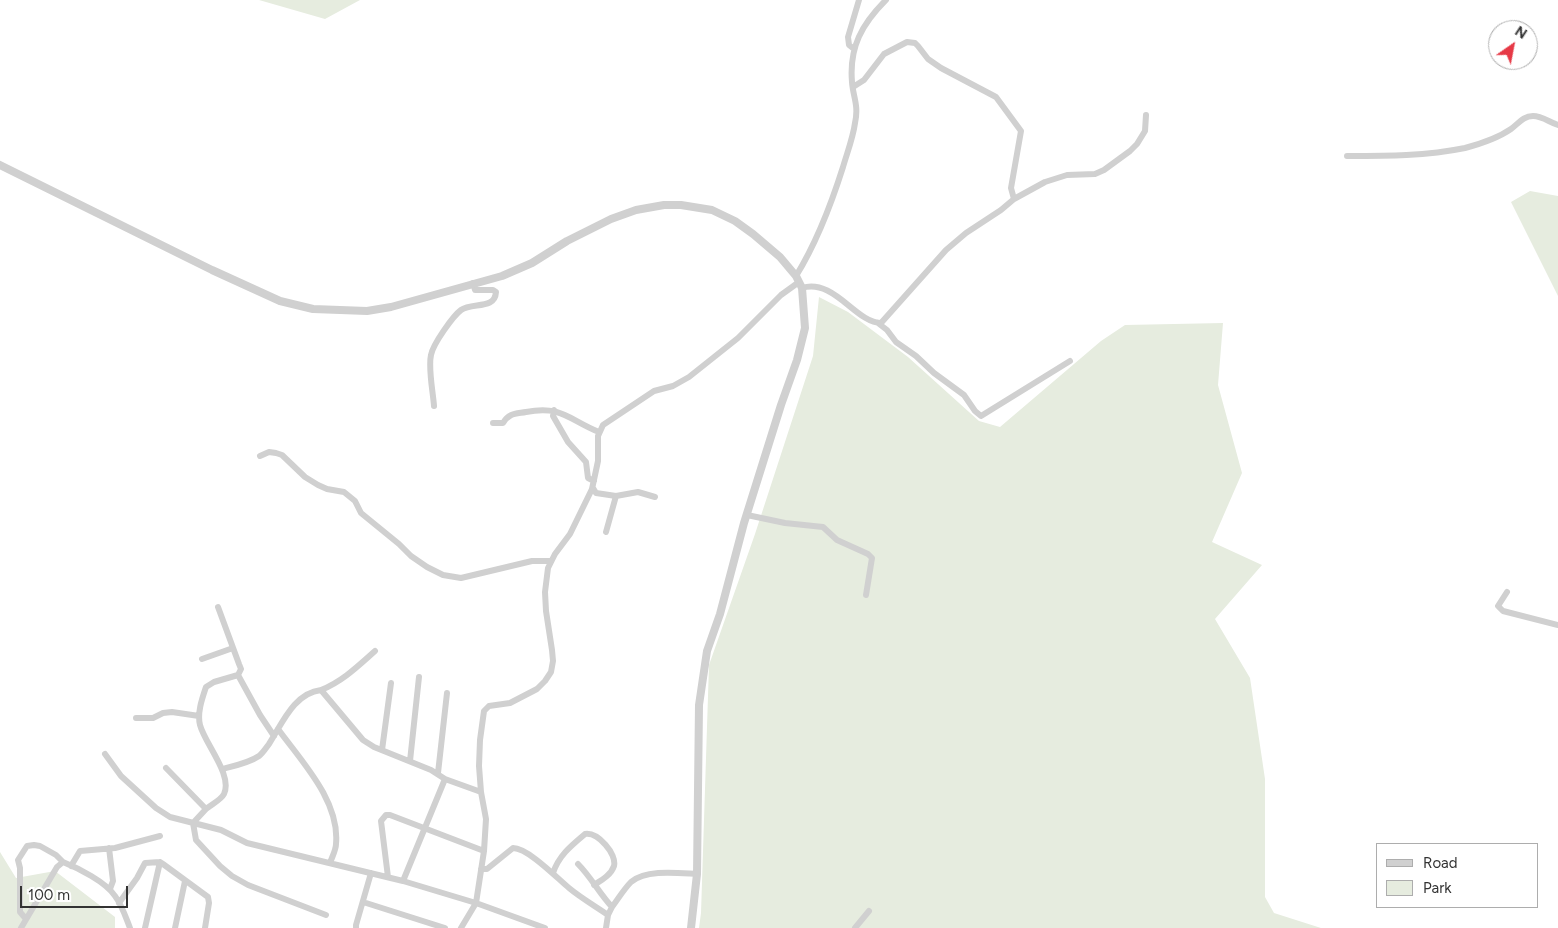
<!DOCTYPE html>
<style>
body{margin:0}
#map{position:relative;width:1558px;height:928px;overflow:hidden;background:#fff;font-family:Figtree,sans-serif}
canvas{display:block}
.legend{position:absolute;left:1376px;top:843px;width:162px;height:65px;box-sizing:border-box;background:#fff;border:1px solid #adadad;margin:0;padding:6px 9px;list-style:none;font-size:15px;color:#333}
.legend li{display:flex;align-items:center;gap:10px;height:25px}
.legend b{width:25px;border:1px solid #adadad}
.north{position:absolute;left:1488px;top:20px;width:50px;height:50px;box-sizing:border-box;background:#fff;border:1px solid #adadad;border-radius:50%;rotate:33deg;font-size:14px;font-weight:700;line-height:20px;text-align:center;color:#333}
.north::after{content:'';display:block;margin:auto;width:18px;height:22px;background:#e63946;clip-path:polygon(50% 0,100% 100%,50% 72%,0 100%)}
.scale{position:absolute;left:20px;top:886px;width:108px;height:22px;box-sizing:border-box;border:2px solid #333;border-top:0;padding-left:6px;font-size:15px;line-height:18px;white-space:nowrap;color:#333;-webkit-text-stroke:4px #fff;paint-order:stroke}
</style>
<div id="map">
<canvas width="1558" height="928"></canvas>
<ul class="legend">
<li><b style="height:6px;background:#d0d0d0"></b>Road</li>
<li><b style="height:14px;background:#e6ecdf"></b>Park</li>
</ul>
<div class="north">N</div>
<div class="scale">100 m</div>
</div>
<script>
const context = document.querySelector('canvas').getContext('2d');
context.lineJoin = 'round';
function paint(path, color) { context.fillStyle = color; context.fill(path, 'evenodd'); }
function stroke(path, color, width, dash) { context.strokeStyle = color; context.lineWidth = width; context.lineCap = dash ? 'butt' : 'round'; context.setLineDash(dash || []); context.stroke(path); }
const green = new Path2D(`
 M259,0H360L325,19Z
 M1530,191L1558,196V296L1511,202Z
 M819,297L848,312L908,357L979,421L1000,427L1101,341L1125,325L1223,323L1218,385L1242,473L1212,542L1262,565L1215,619L1250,678L1265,779V897L1274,913L1321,928H699L701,913L709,665L755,534L813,356Z
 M0,852L16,878L55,871L115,917V928H0Z`);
const minor = new Path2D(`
 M854,49L849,45L848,37L859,0
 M853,87L864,80L884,54L907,42L915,43L918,46L928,59L941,68L996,97L1021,131L1011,188L1014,199
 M1347,156C1387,156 1426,156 1465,148C1480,144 1498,138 1511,129C1518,124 1523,116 1533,116C1542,116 1549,122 1558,125
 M796,276C817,242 831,205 843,167C847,153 853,138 855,123C859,105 853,97 852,82C849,47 862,24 886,0
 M802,288C834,278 856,323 881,323L946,250L966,233L1001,210L1014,199L1045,182L1067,175L1095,174L1104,170L1130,151L1137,144L1145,131L1146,115
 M878,323L887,330L896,342L916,356L934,373L964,395L975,411L981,416L1070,361
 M434,406C433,392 428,368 431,355C433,344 453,316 461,310C472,302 495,310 496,292L493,290H475L473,283
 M554,410L553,416L568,442L586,462L588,478L594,481
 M493,423H503C509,413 515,414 526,412C562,405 569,420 599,432
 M260,456L269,452L276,453L282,455L305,477L318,485L327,489L344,492L355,501L361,513L399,544L411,556L427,567L443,575L461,578L532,561H551
 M593,488L596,493L616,496L638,492L655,497
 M747,515L785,523L823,527L837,540L868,554L872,558L866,595
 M606,532L616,496
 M1507,592L1498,606L1503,611L1558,625
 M218,607L239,664L241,669L238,675
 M202,659L233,648
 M321,690C343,681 358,666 375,651
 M136,718H153L163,713L172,712L199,716
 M278,729C302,762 340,801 336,844C336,850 332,857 330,863
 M382,750L391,683
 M105,754L121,776L156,808L170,817L221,830L247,843L403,881L476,903L545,928
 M410,761L419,677
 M166,768L206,809C212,804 221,800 224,794C233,775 205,744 200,725C197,713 202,699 206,687L214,682L238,675L260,715L274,736
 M222,769C234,766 249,763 259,756C263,753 266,748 269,744C282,724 294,693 321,690L363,740L374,747L431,770L445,779L481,792L486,819L484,851L476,903L461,928
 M438,773L447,693
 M481,792L479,766L480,740L484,711L489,706L510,703L537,689L545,681L551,672L553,661L552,650L546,611L545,592L548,568L555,554L570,534L592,489L598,461V436L603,425L654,391L673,386L689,377L738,338L781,295L799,282
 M206,809L193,823L196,840L220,866L232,876L248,885L326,915
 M109,848L113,881L110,889
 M578,864C591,877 599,893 612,907L608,915L606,928
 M71,866L80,851L115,848L160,836
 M481,869H487L513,848C528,848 557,878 569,888C581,898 595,906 608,915
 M553,873C559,855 572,845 585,834C598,832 617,854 614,866C611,875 602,880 594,885
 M388,877L381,821L386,815H390L484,851
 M403,881L445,779
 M363,902L445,928
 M119,903L137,878L145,863L160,862L163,864L208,897L209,903L205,928
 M612,907C618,899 624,889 631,882C646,869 678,873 697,874
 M26,919L20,912V868L18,860L27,846L34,845L40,846L56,855L63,862
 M21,928L57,867L63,862C78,868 106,882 115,896C122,905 126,918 130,928
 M145,928L160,862
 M175,928L185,881
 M356,928V925L371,873
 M855,928L869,911`);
const tertiary = new Path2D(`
 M0,165L212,270L280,301L313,309L367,311L391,307L502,276L532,263L567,241L611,219L636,210L664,205H681L712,210L735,221L753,234L780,257L796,276L802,288L805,328L797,360L781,405L744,523L720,614L707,651L699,705L697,874L691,928`);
paint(green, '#e6ecdf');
stroke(minor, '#d0d0d0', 6);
stroke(tertiary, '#d0d0d0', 8);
</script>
